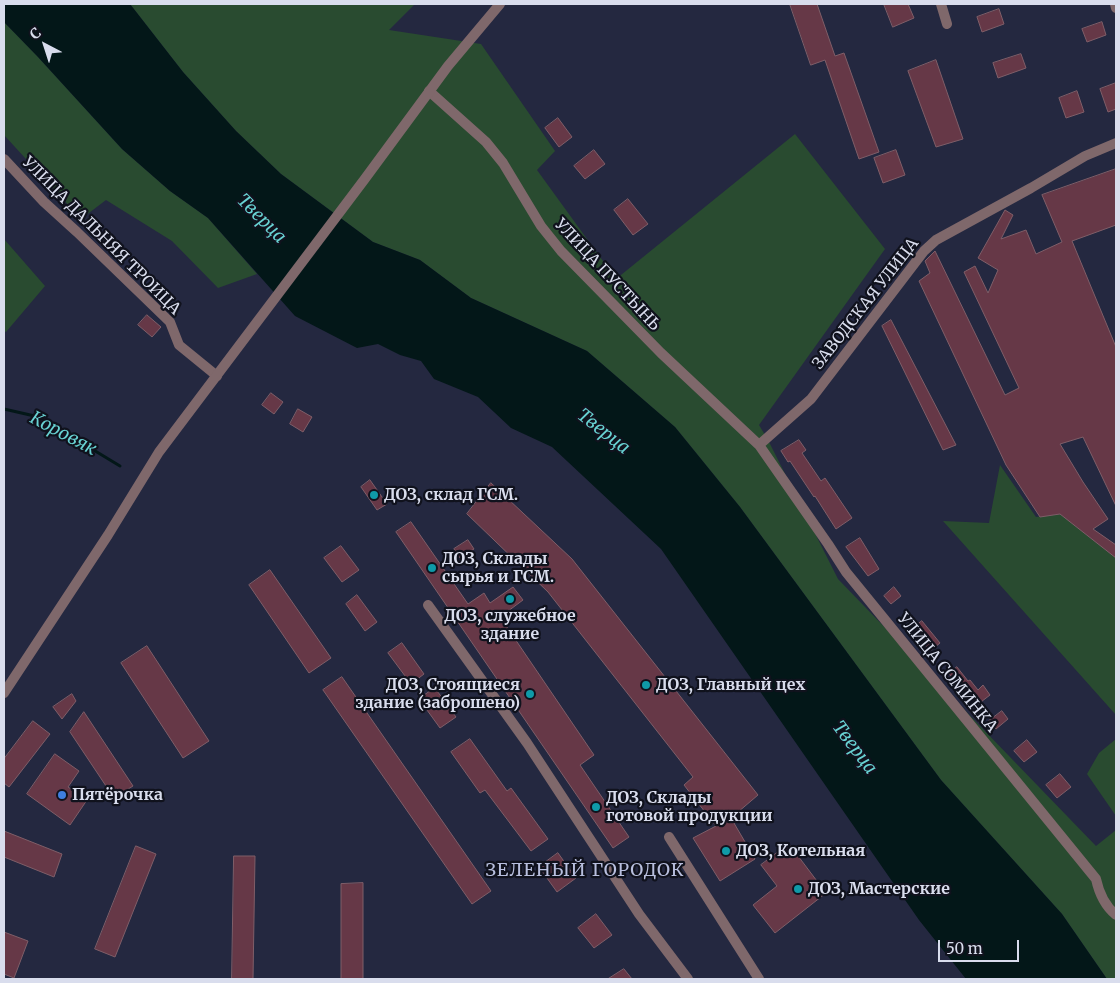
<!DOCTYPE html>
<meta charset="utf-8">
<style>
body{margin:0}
#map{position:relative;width:1120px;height:983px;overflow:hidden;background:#242840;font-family:Merriweather,serif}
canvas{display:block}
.frame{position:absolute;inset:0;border:5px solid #d9dded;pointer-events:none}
.north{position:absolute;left:20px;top:20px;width:50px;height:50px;-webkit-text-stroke:4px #10121d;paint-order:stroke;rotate:320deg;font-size:14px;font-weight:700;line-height:20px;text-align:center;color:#d9dded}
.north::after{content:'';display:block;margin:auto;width:18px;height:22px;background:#d9dded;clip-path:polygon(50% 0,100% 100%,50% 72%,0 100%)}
.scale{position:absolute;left:938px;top:940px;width:81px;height:22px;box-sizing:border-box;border:2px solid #d9dded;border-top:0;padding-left:6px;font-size:15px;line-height:18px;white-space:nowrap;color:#d9dded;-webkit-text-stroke:4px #10121d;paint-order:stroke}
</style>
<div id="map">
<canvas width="1120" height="983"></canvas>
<div class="frame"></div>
<div class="north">С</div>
<div class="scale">50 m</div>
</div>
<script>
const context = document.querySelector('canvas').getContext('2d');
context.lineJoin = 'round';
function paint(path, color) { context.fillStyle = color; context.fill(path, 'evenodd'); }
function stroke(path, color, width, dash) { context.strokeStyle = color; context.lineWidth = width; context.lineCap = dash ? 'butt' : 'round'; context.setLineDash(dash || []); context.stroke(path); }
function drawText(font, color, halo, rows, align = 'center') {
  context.font = font + ' Merriweather,serif'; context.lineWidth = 4.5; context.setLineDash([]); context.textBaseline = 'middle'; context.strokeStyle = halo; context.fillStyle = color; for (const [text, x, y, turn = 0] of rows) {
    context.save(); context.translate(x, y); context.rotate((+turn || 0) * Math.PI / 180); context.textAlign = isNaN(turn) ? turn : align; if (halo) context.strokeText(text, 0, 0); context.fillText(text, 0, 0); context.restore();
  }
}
const green = new Path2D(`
 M130,4H415L389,30L481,44L555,151L537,170L616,279L795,134L885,249L759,425L768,440L838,579L1096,846L1116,830V979H1107L1062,914L941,780L740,507L675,427L587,351L471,298L420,260L373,242L281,174L236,131L183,72Z
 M4,22L38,57L122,149L170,191L208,218L257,274L218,288L172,241L106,200L81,219L4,135Z
 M4,239L45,286L6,332L4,331Z
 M1000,465L1036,517L1060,514L1116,558V715L943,521L989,523Z
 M1116,739V816L1087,774L1099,753Z`);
const water = new Path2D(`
 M4,4H130L183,72L236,131L281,174L373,242L420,260L471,298L587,351L675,427L740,507L941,780L1062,914L1107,979H966L919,920L661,549L552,447L511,428L478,397L434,379L421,361L400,355L378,344L357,348L295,316L208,218L170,191L122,149L38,57L4,22Z`);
const stream = new Path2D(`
 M4,409L39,417L120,466`);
const building = new Path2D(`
 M790,4H817L835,56L844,53L879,152L859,159L825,60L811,65Z
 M884,4H908L914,18L893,27Z
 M999,9L1004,24L982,32L977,17Z
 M1102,22L1106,35L1087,42L1082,29Z
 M1021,54L1026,68L998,78L993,63Z
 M936,60L963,139L936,147L908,71Z
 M1116,83V109L1108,112L1100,89Z
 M1077,91L1084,112L1066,118L1059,98Z
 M558,118L572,137L559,147L545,128Z
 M594,150L605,164L585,179L574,166Z
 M896,150L905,175L883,183L874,158Z
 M1116,169V225L1072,241L1116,347V506L1083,437L1060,444L1083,482L1108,519L1093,529L1116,545V558L1060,514L1040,517L1006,465L919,281L930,273L925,261L935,251L1005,395L1019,388L964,272L975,266L988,293L998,270L978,258L1005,210L1013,215L1001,239L1026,230L1036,254L1062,242L1042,195Z
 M628,199L648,224L633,235L614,210Z
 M147,315L161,327L152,337L138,325Z
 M891,320L956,445L943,450L882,326Z
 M271,393L283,402L274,414L262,405Z
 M298,409L312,417L303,432L290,424Z
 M799,440L806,450L802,453L821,481L825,478L852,518L836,529L815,496L814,497L790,461L788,462L781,451Z
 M370,480L387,504L377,510L361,487Z
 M491,483L572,559L758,795L731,818L755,859L720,881L693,838L716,826L684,785L693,777L548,592L467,514Z
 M411,522L468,604L484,593L490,603L513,587L523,600L500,617L594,755L580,765L629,837L613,848L396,532Z
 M860,538L879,569L868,576L846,547Z
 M468,540L474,549L460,558L454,549Z
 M341,546L359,570L342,582L324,558Z
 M270,570L331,658L309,673L249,585Z
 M894,587L901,596L891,604L884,596Z
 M357,595L377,622L365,631L346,604Z
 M922,621L940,643L930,651L912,629Z
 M402,643L424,674L411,684L388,653Z
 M147,646L209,741L183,758L121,663Z
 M957,667L968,681L970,680L978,690L983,685L990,695L977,705L949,674Z
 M342,677L491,891L472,904L323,690Z
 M435,688L456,717L440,728L419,699Z
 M72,694L76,701L62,719L53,707Z
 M1002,711L1008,719L996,729L989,721Z
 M84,712L133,786L114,798L70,732Z
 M33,721L50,734L9,787L4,783V759Z
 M470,739L507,791L511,788L548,839L531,851L485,790L480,793L451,752Z
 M1027,740L1037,752L1024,762L1014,751Z
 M55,754L79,771L68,787L87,800L70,825L27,794Z
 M1060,774L1071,787L1057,798L1046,785Z
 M4,831L62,854L54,877L4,857Z
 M789,844L826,893L775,933L753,905L777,886L761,865Z
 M136,846L156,854L115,957L95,949Z
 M558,853L576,878L557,892L539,867Z
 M234,856H255L253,979H232Z
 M363,883V979H341V884Z
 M596,914L612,935L594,948L578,928Z
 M4,932L28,941L14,978L4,974Z
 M624,969L632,979H608Z`);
const minor = new Path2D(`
 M941,4L947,24
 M1115,4L1116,8
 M429,91L486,142L503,163L541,226L561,251L661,353L759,445L828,544L846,572L1096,879C1099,893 1105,906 1116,915
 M4,159L44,202L77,232L170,322L179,345L217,376
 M759,445L811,399L924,251L936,240L1031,188L1085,156L1116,143
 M428,605L527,743L639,914L688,979
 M669,837L759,979`);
const tertiary = new Path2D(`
 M4,693L108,535L159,452L364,180L448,66L500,4`);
const markers = [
 [374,495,5,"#0f9aa8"],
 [432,568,5,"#0f9aa8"],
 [510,599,5,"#0f9aa8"],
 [646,685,5,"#0f9aa8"],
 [530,694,5,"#0f9aa8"],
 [62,795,5,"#3f7fe0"],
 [596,807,5,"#0f9aa8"],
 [726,851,5,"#0f9aa8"],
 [798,889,5,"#0f9aa8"]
];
const streetNames = [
 ["УЛИЦА ДАЛЬНЯЯ ТРОИЦА",101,236,45],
 ["УЛИЦА ПУСТЫНЬ",607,275,47],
 ["ЗАВОДСКАЯ УЛИЦА",866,304,-52],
 ["УЛИЦА СОМИНКА",947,673,51]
];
const poiNames = [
 ["ДОЗ, склад ГСМ.",384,495],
 ["ДОЗ, Склады",442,559],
 ["сырья и ГСМ.",442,577],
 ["ДОЗ, служебное",510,616,"center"],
 ["здание",510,634,"center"],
 ["ДОЗ, Стоящиеся",520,685,"right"],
 ["здание (заброшено)",520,703,"right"],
 ["ДОЗ, Главный цех",656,685],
 ["Пятёрочка",72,795],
 ["ДОЗ, Склады",606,798],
 ["готовой продукции",606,816],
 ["ДОЗ, Котельная",736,851],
 ["ДОЗ, Мастерские",808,889]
];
const waterNames = [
 ["Тверца",261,219,45],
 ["Тверца",603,432,38],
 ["Коровяк",63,434,28],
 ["Тверца",854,748,53]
];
const neighbourhoodNames = [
 ["ЗЕЛЕНЫЙ ГОРОДОК",585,871]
];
paint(green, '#294b30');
paint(water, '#031718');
stroke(stream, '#031718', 3);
paint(building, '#663847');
stroke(building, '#7f5e68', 1);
stroke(minor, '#7f686b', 10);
stroke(tertiary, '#7f686b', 10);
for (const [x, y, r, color] of markers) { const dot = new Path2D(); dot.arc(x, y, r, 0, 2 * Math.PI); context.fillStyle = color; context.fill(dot); stroke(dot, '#10121d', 2); }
drawText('16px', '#d9dded', '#10121d', streetNames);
drawText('bold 16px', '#d9dded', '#10121d', poiNames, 'left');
drawText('italic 18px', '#68d2d3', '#10121d', waterNames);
context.letterSpacing = '1px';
drawText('18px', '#b8bfde', '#10121d', neighbourhoodNames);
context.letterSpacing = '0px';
</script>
